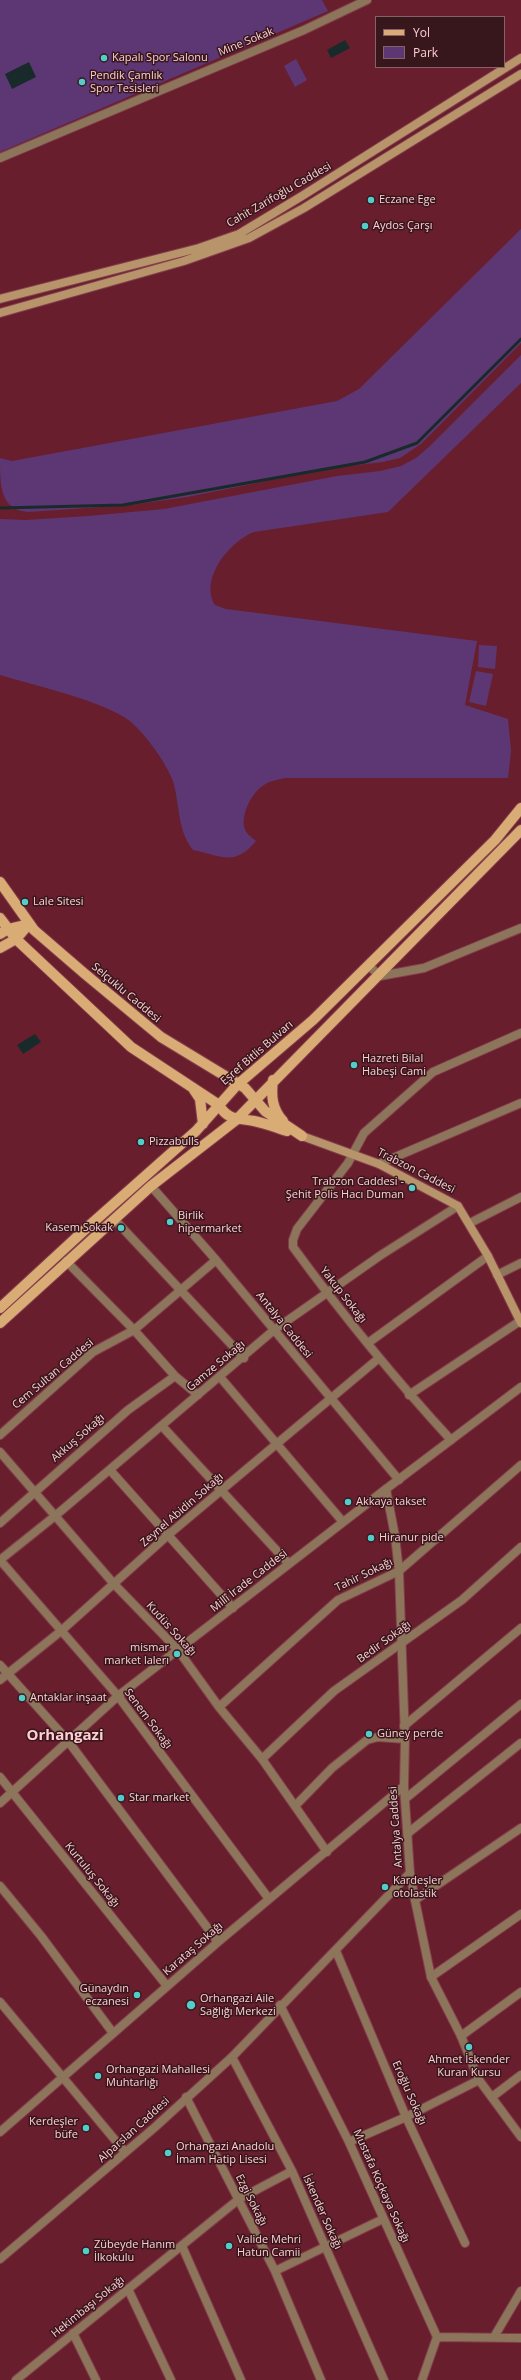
<!DOCTYPE html>
<meta charset="utf-8">
<style>
body{margin:0}
#map{position:relative;width:521px;height:2380px;overflow:hidden;background:#681e2d;font-family:"Open Sans",sans-serif}
canvas{display:block}
.legend{position:absolute;left:375px;top:16px;width:130px;height:52px;box-sizing:border-box;background:#38171c;border:1px solid #876165;margin:0;padding:5px 7px;list-style:none;font-size:12px;color:#fdcfd3}
.legend li{display:flex;align-items:center;gap:8px;height:20px}
.legend b{width:20px;border:1px solid #876165}
</style>
<div id="map">
<canvas width="521" height="2380"></canvas>
<ul class="legend">
<li><b style="height:5px;background:#daac75"></b>Yol</li>
<li><b style="height:11px;background:#5d3774"></b>Park</li>
</ul>
</div>
<script>
const context = document.querySelector('canvas').getContext('2d');
context.lineJoin = 'round';
function paint(path, color) { context.fillStyle = color; context.fill(path, 'evenodd'); }
function stroke(path, color, width, dash) { context.strokeStyle = color; context.lineWidth = width; context.lineCap = dash ? 'butt' : 'round'; context.setLineDash(dash || []); context.stroke(path); }
function drawText(font, color, halo, rows, align = 'center') {
  context.font = font + ' "Open Sans",sans-serif'; context.lineWidth = 3; context.setLineDash([]); context.textBaseline = 'middle'; context.strokeStyle = halo; context.fillStyle = color; for (const [text, x, y, turn = 0] of rows) {
    context.save(); context.translate(x, y); context.rotate((+turn || 0) * Math.PI / 180); context.textAlign = isNaN(turn) ? turn : align; if (halo) context.strokeText(text, 0, 0); context.fillText(text, 0, 0); context.restore();
  }
}
const green = new Path2D(`
 M0,0H322L328,11L0,152Z
 M296,59L307,80L295,87L284,66Z
 M521,229V343L421,444L400,458L383,462L332,468L187,497L130,505L28,512C0,510 0,485 0,458L12,461L337,401L359,389Z
 M521,355V383L388,512L254,532C230,541 199,579 215,605L226,609L477,641L465,705L508,719L511,751L508,778H285C276,780 269,781 261,787C251,795 242,813 244,826C245,833 251,837 256,841C234,867 223,856 193,850C177,830 180,805 173,781C166,762 141,727 124,717C92,698 36,686 0,675V519L26,520L88,516L164,509L337,476L380,471L401,466L416,458L430,446Z
 M479,645L497,646L495,669L478,667Z
 M476,671L493,674L486,706L469,702Z`);
const water = new Path2D(`
 M345,40L350,48L331,58L327,50Z
 M29,62L36,77L12,89L5,74Z
 M35,1034L41,1042L23,1054L17,1045Z`);
const stream = new Path2D(`
 M0,508L123,505L365,462L417,443L521,339`);
const minor = new Path2D(`
 M0,158L304,30L367,0
 M368,965L380,976L424,968L521,928
 M379,1164L521,1103
 M151,1186L216,1260L399,1480
 M114,1219L244,1358
 M470,1223L521,1197
 M66,1261L134,1330L175,1376L198,1395
 M497,1275L521,1263
 M368,1343L488,1256
 M220,1377L343,1522
 M409,1395L520,1321
 M162,1426L289,1564
 M0,1435L93,1352L134,1330L216,1260
 M451,1440C395,1379 342,1314 293,1247V1240L297,1229L348,1163L364,1133L433,1072L521,1033
 M0,1452L114,1584L178,1650L219,1707L262,1759L327,1852
 M110,1470L233,1608
 M0,1523L128,1410L175,1376
 M0,1560L55,1516L274,1330L381,1255L458,1206
 M0,1560L118,1696L269,1899
 M0,1665L68,1741L218,1942
 M0,1680L61,1631L168,1535L379,1358
 M219,1707L338,1600L399,1571L521,1465
 M404,1726L521,1628
 M262,1759L334,1691L462,1600L521,1547
 M0,1777L167,1986
 M405,1799L521,1704
 M0,1803L118,1696L386,1489
 M295,1806L332,1768L367,1740L378,1737L405,1739
 M408,1833L521,1743
 M0,1886L41,1936L113,2033
 M415,1900L521,1828
 M336,1951L406,2117L465,2243
 M431,1977L521,1914
 M0,2002L125,2152
 M280,2005L349,2142L437,2337L422,2380
 M461,2036L521,1992
 M232,2057L292,2171L384,2380
 M186,2097L275,2271L321,2380
 M492,2097L521,2075
 M0,2132L218,1942L404,1786
 M349,2142L406,2117L479,2080
 M182,2246L241,2380
 M275,2271L383,2219
 M128,2289L171,2380
 M73,2333L96,2380
 M437,2337L521,2338
 M494,2337L521,2291
 M16,2380L239,2199L292,2171`);
const tertiary = new Path2D(`
 M521,1387L386,1489L395,1536L399,1571L405,1739L404,1786L410,1873L415,1900L431,1977L461,2036L479,2080L521,2137
 M0,2259L154,2128L232,2057L410,1873`);
const secondary = new Path2D(`
 M0,299L199,248L239,234L302,196L521,58
 M0,313L184,261L249,238L304,208L521,74
 M302,1136L379,1164L458,1206L488,1256L521,1323`);
const primary = new Path2D(`
 M0,882L34,930L85,974L161,1037L245,1088L265,1111L302,1136
 M0,918L16,939L131,1047L219,1105C228,1121 239,1118 254,1121C265,1123 277,1128 287,1131
 M0,934L8,929L29,924
 M0,948L16,939L29,924
 M273,1080C271,1096 272,1109 283,1121
 M194,1090L200,1099L203,1124
 M0,1308L90,1225L196,1131L237,1085L313,1020L495,840L521,808
 M0,1323L151,1186L236,1120L521,830`);
const markers = [
 [104,58,4,"#53cdc9"],
 [82,82,4,"#53cdc9"],
 [371,200,4,"#53cdc9"],
 [365,226,4,"#53cdc9"],
 [25,902,4,"#53cdc9"],
 [354,1065,4,"#53cdc9"],
 [141,1142,4,"#53cdc9"],
 [412,1188,4,"#53cdc9"],
 [170,1222,4,"#53cdc9"],
 [121,1228,4,"#53cdc9"],
 [348,1502,4,"#53cdc9"],
 [371,1538,4,"#53cdc9"],
 [177,1654,4,"#53cdc9"],
 [22,1698,4,"#53cdc9"],
 [369,1734,4,"#53cdc9"],
 [121,1798,4,"#53cdc9"],
 [385,1887,4,"#53cdc9"],
 [137,1995,4,"#53cdc9"],
 [191,2005,5,"#53cdc9"],
 [469,2047,4,"#53cdc9"],
 [98,2076,4,"#53cdc9"],
 [86,2128,4,"#53cdc9"],
 [168,2153,4,"#53cdc9"],
 [229,2246,4,"#53cdc9"],
 [86,2251,4,"#53cdc9"]
];
const streetNames = [
 ["Mine Sokak",246,42,-22],
 ["Cahit Zarifoğlu Caddesi",279,195,-30],
 ["Selçuklu Caddesi",126,993,40],
 ["Eşref Bitlis Bulvarı",257,1053,-41],
 ["Trabzon Caddesi",416,1171,27],
 ["Yakup Sokağı",343,1295,52],
 ["Antalya Caddesi",284,1325,51],
 ["Gamze Sokağı",216,1366,-40],
 ["Cem Sultan Caddesi",53,1374,-40],
 ["Akkuş Sokağı",78,1438,-41],
 ["Zeynel Abidin Sokağı",182,1510,-41],
 ["Tahir Sokağı",364,1575,-26],
 ["Millî İrade Caddesi",249,1581,-38],
 ["Kudüs Sokağı",171,1629,48],
 ["Bedir Sokağı",384,1642,-36],
 ["Senem Sokağı",148,1719,53],
 ["Antalya Caddesi",396,1827,-94],
 ["Kurtuluş Sokağı",92,1875,51],
 ["Karataş Sokağı",193,1949,-41],
 ["Eroğlu Sokağı",409,2093,66],
 ["Alparslan Caddesi",134,2130,-42],
 ["Mustafa Koçkaya Sokağı",381,2186,66],
 ["Ezgi Sokağı",251,2200,63],
 ["İskender Sokağı",322,2212,66],
 ["Hekimbaşı Sokağı",88,2307,-39]
];
const poiNames = [
 ["Kapalı Spor Salonu",112,58],
 ["Pendik Çamlık",90,76],
 ["Spor Tesisleri",90,89],
 ["Eczane Ege",379,200],
 ["Aydos Çarşı",373,226],
 ["Lale Sitesi",33,902],
 ["Hazreti Bilal",362,1059],
 ["Habeşi Cami",362,1072],
 ["Pizzabulls",149,1142],
 ["Trabzon Caddesi -",404,1182,"right"],
 ["Şehit Polis Hacı Duman",404,1195,"right"],
 ["Birlik",178,1216],
 ["hipermarket",178,1229],
 ["Kasem Sokak",113,1228,"right"],
 ["Akkaya takset",356,1502],
 ["Hiranur pide",379,1538],
 ["mismar",169,1648,"right"],
 ["market lalerı",169,1661,"right"],
 ["Antaklar inşaat",30,1698],
 ["Güney perde",377,1734],
 ["Star market",129,1798],
 ["Kardeşler",393,1881],
 ["otolastik",393,1894],
 ["Günaydın",129,1989,"right"],
 ["eczanesi",129,2002,"right"],
 ["Orhangazi Aile",200,1999],
 ["Sağlığı Merkezi",200,2012],
 ["Ahmet İskender",469,2060,"center"],
 ["Kuran Kursu",469,2073,"center"],
 ["Orhangazi Mahallesi",106,2070],
 ["Muhtarlığı",106,2083],
 ["Kerdeşler",78,2122,"right"],
 ["büfe",78,2135,"right"],
 ["Orhangazi Anadolu",176,2147],
 ["İmam Hatip Lisesi",176,2160],
 ["Valide Mehri",237,2240],
 ["Hatun Camii",237,2253],
 ["Zübeyde Hanım",94,2245],
 ["İlkokulu",94,2258]
];
const districtNames = [
 ["Orhangazi",65,1736]
];
paint(green, '#5d3774');
paint(water, '#182b2a');
stroke(stream, '#182b2a', 3);
stroke(minor, '#833e4b', 10);
stroke(tertiary, '#833e4b', 10);
stroke(secondary, '#833e4b', 10);
stroke(primary, '#833e4b', 12);
stroke(minor, '#8c755b', 8);
stroke(tertiary, '#8c755b', 8);
stroke(secondary, '#b8946a', 8);
stroke(primary, '#daac75', 10);
for (const [x, y, r, color] of markers) { const dot = new Path2D(); dot.arc(x, y, r, 0, 2 * Math.PI); context.fillStyle = color; context.fill(dot); stroke(dot, '#38171c', 1.5); }
drawText('11px', '#fdcfd3', '#38171c', streetNames);
drawText('11px', '#fdcfd3', '#38171c', poiNames, 'left');
drawText('bold 15px', '#fdcfd3', '#38171c', districtNames);
</script>
